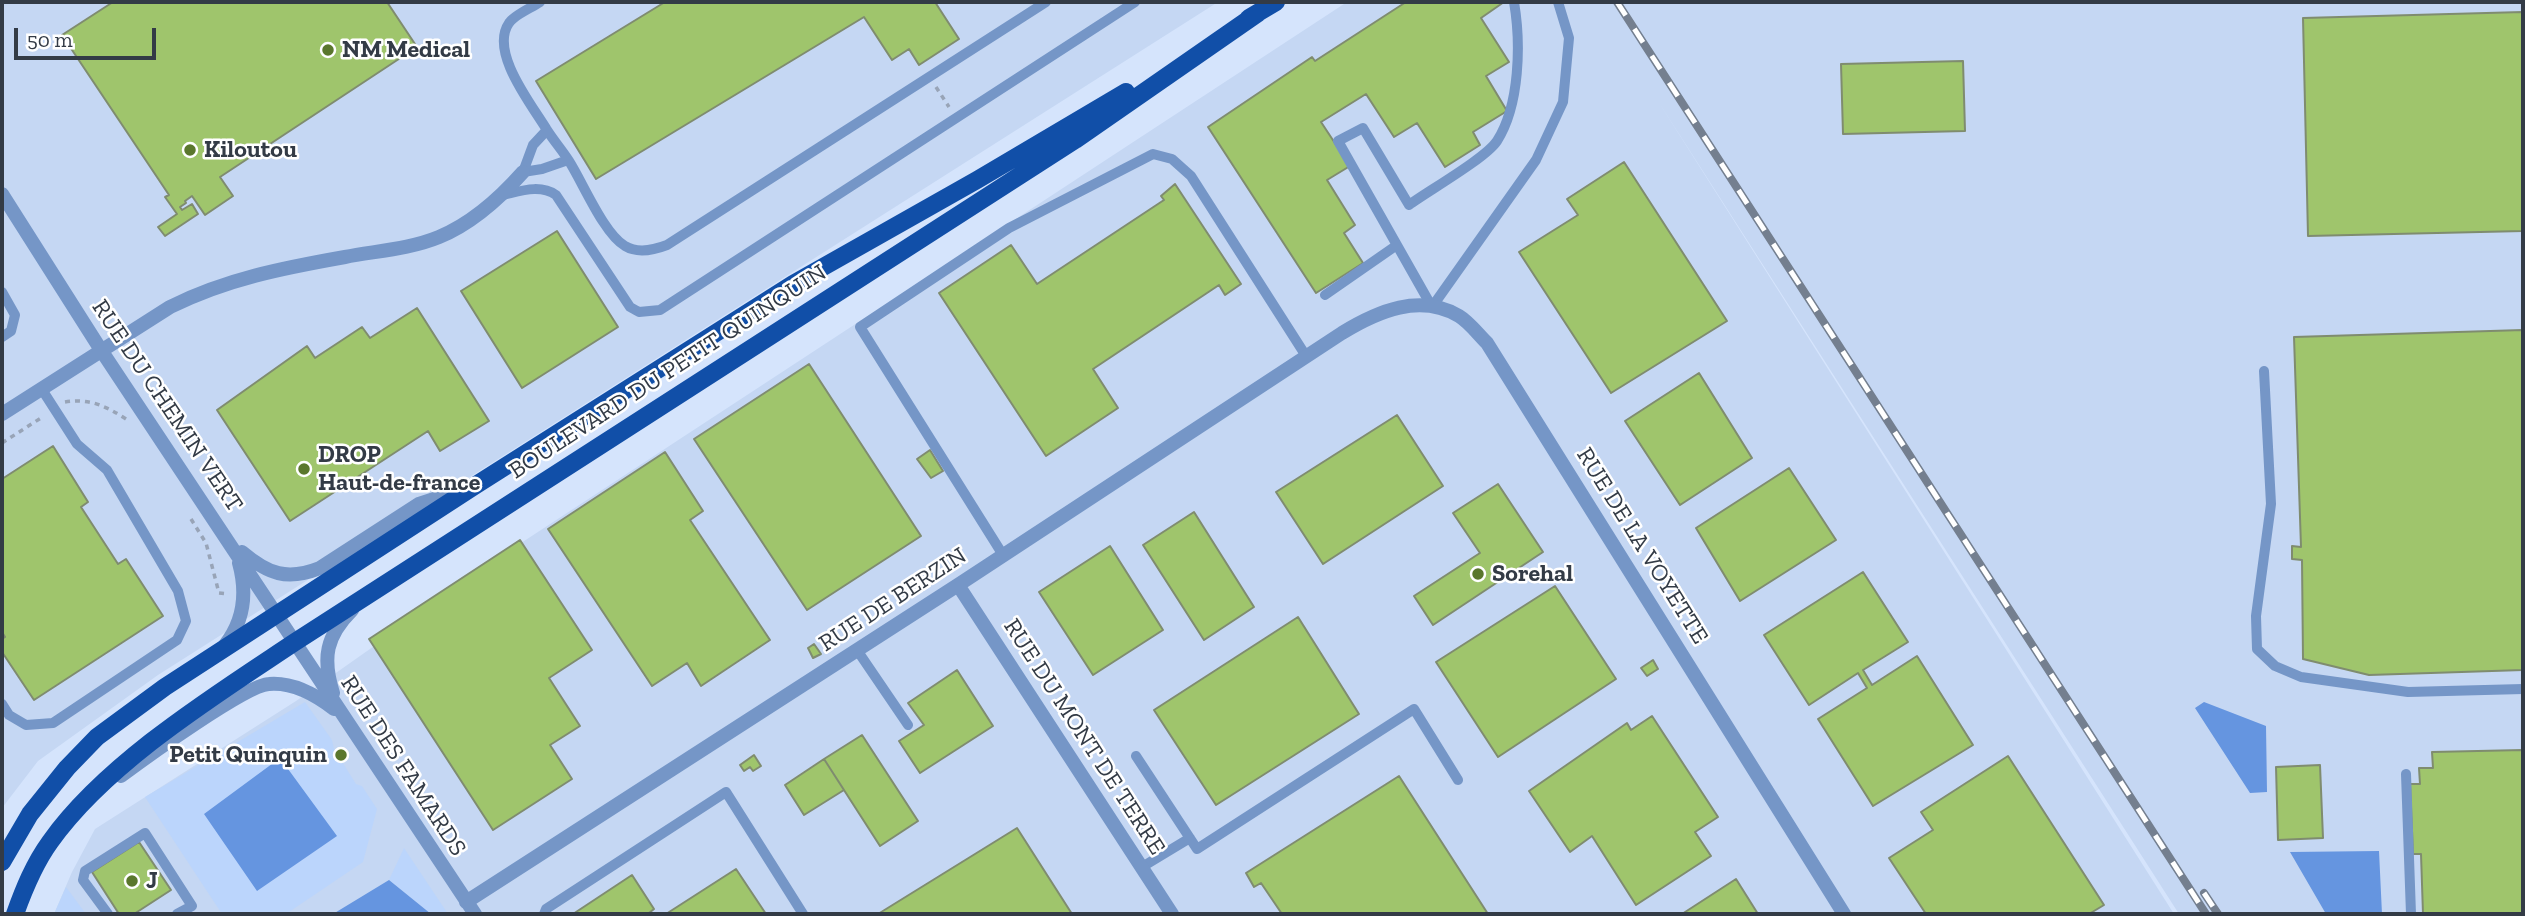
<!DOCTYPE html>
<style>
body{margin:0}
#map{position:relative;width:2525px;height:916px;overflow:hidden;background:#d5e4fc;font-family:"Zilla Slab",serif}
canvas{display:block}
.frame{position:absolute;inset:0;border:4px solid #333b46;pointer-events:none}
.scale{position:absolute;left:14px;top:28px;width:142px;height:32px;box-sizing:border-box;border:4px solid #333b46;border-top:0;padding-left:9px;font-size:21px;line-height:24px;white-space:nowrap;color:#333b46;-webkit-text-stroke:5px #fff;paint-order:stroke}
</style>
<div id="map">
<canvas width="2525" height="916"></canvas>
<div class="frame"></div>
<div class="scale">50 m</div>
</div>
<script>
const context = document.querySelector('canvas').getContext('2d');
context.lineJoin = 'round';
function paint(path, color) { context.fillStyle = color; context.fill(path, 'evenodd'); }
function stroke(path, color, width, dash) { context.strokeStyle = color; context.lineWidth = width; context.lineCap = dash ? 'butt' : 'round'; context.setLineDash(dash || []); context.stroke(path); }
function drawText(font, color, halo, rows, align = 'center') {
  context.font = font + ' "Zilla Slab",serif'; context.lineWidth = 5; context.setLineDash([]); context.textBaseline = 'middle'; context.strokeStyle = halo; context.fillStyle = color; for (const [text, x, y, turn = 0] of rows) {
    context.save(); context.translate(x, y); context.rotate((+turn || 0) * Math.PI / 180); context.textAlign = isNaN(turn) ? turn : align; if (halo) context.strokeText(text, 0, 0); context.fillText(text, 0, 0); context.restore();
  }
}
const built = new Path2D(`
 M2,2H1218L158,675L38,761L2,808Z
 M1347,2H2523V914H2179L1656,98L2174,914H54L72,872L95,829L296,701L515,547Z`);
const green = new Path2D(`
 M305,702L332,740L334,749L356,784L362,786L377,809L363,862L286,914H222L145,797Z
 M404,848L448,914H431L389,880Z
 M66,887L86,914H54Z`);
const water = new Path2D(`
 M2204,702L2266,726L2267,792L2250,793L2195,708Z
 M280,758L337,836L257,891L204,814Z
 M2379,851L2382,914H2326L2290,852Z
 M389,880L431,914H333Z`);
const building = new Path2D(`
 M113,2H387L417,47L220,177L233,196L205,215L192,196L185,201L186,203L180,207L182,210L192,204L198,214L165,236L158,227L177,214L165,197L169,195L62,35Z
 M665,2H935L959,39L919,65L909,49L892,60L864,17L596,179L536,81Z
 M1406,2H1504L1481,18L1509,62L1486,76L1507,111L1473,132L1480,145L1445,167L1417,123L1394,137L1366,94L1321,122L1350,166L1327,180L1355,225L1344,233L1363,263L1316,293L1208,127L1312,57L1315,61Z
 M2523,12V231L2308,236L2303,18Z
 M1963,61L1965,131L1843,134L1841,64Z
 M1624,162L1727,321L1611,393L1519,252L1578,215L1567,199Z
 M1175,184L1241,284L1225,295L1219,285L1093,369L1118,408L1046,456L939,293L1011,245L1037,284L1164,200L1161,196Z
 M557,231L618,327L522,388L461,291Z
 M417,308L489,421L440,451L428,431L290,521L217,410L307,346L315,358L362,327L370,338Z
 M2523,330V670L2369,675L2303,659L2302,560L2292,559V546L2301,547L2294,337Z
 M809,364L921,536L807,610L694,439Z
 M1699,373L1752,458L1680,505L1625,421Z
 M1397,415L1443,486L1323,564L1276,492Z
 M53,446L88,502L81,507L118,564L126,559L163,616L34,700L2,652V639L5,637L2,632V479Z
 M930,450L943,471L931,478L917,459Z
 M665,452L703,511L690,520L770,640L701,686L687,663L652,686L548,529Z
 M1789,468L1836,540L1740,601L1696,528Z
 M1498,484L1543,552L1433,625L1414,596L1480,553L1453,513Z
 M1194,512L1254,607L1204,640L1143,545Z
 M520,540L592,650L549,678L580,726L550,745L572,779L493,830L369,639Z
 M1110,546L1163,630L1093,675L1039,592Z
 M1863,572L1908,642L1863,670L1872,685L1917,656L1973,745L1873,806L1818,719L1867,688L1858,673L1809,705L1764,635Z
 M1555,586L1616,679L1498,757L1436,662Z
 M1298,617L1359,714L1216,805L1154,710Z
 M814,644L821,654L813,658L808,648Z
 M1653,660L1658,669L1647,676L1641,668Z
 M957,670L993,726L920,773L899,741L924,725L908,703Z
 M1652,716L1718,817L1695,832L1711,856L1636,905L1592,836L1570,852L1529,791L1627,723L1631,730Z
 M862,735L918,821L880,846L824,759Z
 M2523,750V914H2423L2421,854H2413L2410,784H2420L2419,768H2433L2432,752Z
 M754,755L761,766L753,771L750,767L744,771L740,765Z
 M2008,756L2104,905L2089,914H1926L1889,858L1933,830L1921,812Z
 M824,759L844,790L804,815L785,785Z
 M2320,765L2323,838L2278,840L2276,767Z
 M1399,776L1488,914H1282L1261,883L1254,887L1246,873Z
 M1017,828L1072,914H878Z
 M139,842L171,890L134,914H119L92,872Z
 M736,869L766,914H666Z
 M632,875L654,909L649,913L650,914H573Z
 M1736,879L1758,914H1682Z`);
const path = new Path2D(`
 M936,87L949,107
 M65,402C89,398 106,406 126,419
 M2,443L44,416
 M191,519L206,543L219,593L229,594`);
const lane = new Path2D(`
 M540,2C531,8 514,15 509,23C489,52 532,105 547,130L533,145L523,172L542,169L568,160
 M1514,2C1521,43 1520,105 1497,141C1486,158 1428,191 1409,205L1363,128L1338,141L1432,307L1536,160L1563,102L1569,38L1558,2
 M547,130C554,141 562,150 569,161C583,183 604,234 625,246C638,254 654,250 667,245L1046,2
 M503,195C521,191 540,184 556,195L630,307L639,312L660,310L1135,2
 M2,292L15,315L11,331L2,337
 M1325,295L1397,245
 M2264,371L2271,504L2256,616L2257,649L2275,666L2301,677L2408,692L2523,689
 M1003,555L860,327L1009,228L1153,154L1172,159L1191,176L1306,356
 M857,650L908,725
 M2,704L9,715L26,725L53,723L177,640L186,621L178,591L107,470L77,444L41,388
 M1136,756L1197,849L1414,709L1458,780
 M2406,774L2411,914
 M1142,867L1190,838
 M108,914L83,880L85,871L145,833L192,906L177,914
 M544,914L546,909L726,792L803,914`);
const street = new Path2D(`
 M2,194L101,350L475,914
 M2,414L170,307C226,279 283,268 345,257C376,251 410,249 439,237C473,223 500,198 523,172
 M242,552C268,574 287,581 320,568L419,504L462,490
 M958,585L1172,914
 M225,645C244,621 247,592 239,563
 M333,693C322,658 326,636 352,610
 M121,776C145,758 246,685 269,684C293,682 316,695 334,709
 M466,902L958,585L1342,333C1378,311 1420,293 1459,316C1469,322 1478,334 1487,343L1844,914`);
const primary = new Path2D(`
 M1249,18L1276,2
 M2,862L30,814L67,768L97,737L165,687L476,485L793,284L977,180L1126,92
 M15,914C24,889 34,864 50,842C106,763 214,696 295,642L1075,140L1258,13`);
const rail = new Path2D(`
 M1617,2L2206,914
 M2204,893L2218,914`);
const markers = [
 [328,50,7,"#5a772d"],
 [190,150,7,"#5a772d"],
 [304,469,7,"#5a772d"],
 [1478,574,7,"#5a772d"],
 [341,755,7,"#5a772d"],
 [132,881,7,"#5a772d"]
];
const poiNames = [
 ["NM Medical",342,50],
 ["Kiloutou",204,150],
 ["DROP",318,455],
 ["Haut-de-france",318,483],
 ["Sorehal",1492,574],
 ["Petit Quinquin",327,755,"right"],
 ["J",146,881]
];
const streetNames = [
 ["BOULEVARD DU PETIT QUINQUIN",668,372,-33],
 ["RUE DU CHEMIN VERT",167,406,56],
 ["RUE DE LA VOYETTE",1642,546,58],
 ["RUE DE BERZIN",893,600,-33],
 ["RUE DU MONT DE TERRE",1084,737,57],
 ["RUE DES FAMARDS",403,766,57]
];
paint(built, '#c5d7f3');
paint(green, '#bbd5fc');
paint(water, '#6595e0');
paint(building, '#9fc56c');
stroke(building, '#7f8c6f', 2);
stroke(path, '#98a4b7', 3.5, [5, 5]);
stroke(lane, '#7596c7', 10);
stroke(street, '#7596c7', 14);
stroke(primary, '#114fa8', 18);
stroke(rail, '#747f8f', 8);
stroke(rail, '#fff', 5, [16]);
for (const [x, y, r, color] of markers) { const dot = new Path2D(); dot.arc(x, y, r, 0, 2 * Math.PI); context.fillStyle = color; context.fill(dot); stroke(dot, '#fff', 2.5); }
drawText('bold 24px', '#333b46', '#fff', poiNames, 'left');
drawText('24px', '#333b46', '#fff', streetNames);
</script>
